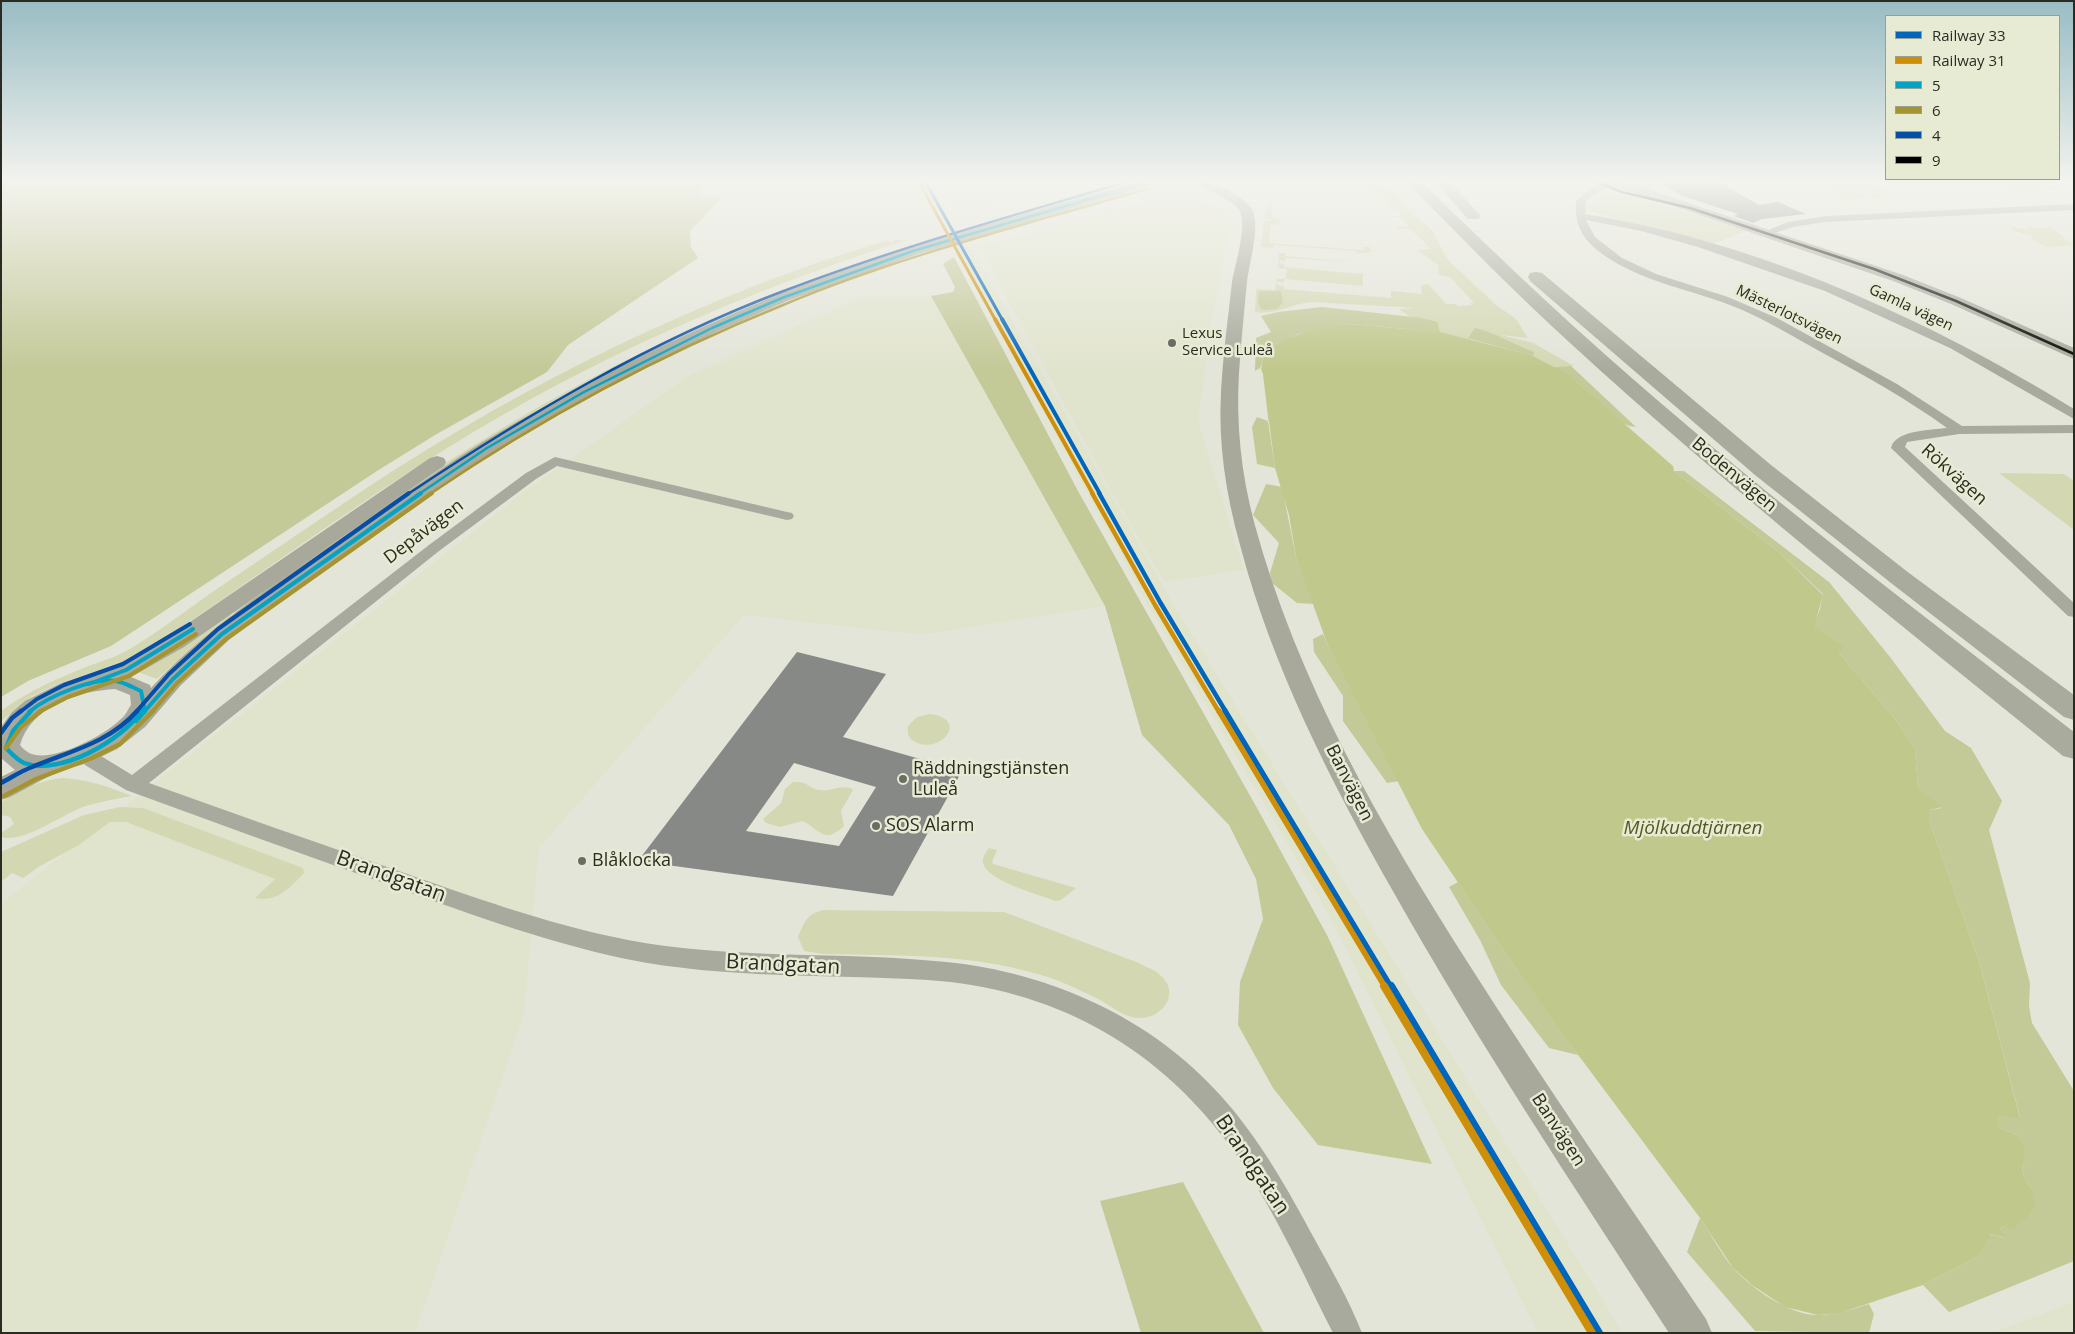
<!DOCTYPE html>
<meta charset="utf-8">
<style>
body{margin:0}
#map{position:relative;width:2075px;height:1334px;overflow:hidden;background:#e4e5d9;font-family:"Open Sans",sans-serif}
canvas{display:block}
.frame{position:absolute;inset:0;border:2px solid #2a2c23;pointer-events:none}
.legend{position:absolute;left:1885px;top:15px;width:175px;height:165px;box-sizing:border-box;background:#e8ebd3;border:1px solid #9c9f8d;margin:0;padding:6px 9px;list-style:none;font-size:15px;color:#2a2c23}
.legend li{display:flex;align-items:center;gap:10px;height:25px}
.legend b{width:25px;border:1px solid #9c9f8d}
</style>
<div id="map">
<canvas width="2075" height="1334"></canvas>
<div class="frame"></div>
<ul class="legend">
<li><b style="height:6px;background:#0065bd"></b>Railway 33</li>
<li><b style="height:6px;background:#ce8e07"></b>Railway 31</li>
<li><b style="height:6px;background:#02a3c5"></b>5</li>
<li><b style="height:6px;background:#a6942f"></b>6</li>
<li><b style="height:6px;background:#034ea9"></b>4</li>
<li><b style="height:6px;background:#000"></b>9</li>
</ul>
</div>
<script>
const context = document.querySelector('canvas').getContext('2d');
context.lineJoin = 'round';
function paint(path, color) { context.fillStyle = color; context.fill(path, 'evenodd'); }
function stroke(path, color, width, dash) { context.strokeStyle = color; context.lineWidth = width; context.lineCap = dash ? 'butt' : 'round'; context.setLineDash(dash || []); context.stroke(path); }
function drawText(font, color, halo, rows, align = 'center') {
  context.font = font + ' "Open Sans",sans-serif'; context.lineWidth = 5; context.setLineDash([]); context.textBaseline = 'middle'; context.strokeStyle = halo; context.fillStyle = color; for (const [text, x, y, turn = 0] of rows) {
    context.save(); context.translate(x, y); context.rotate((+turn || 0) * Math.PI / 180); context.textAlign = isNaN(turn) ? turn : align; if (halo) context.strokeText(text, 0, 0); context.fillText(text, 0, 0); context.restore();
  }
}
const built = new Path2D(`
 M919,183H934L953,216L951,217L956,226L969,249H972L1171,600L1623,1333H1538L1326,910L1147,604L957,252L960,251Z
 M944,183H1061L959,210Z
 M1626,183H1722L1727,186L1654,193Z
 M1178,193L1232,213L1211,324L1198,421L1244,570L1164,582L1106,482L979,246Z
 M931,296L1105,606L921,635L744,615L539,848L524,1014L415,1333H1V903L526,490L688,376L862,297Z
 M2074,1302V1333H1990Z`);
const green = new Path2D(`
 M1364,183H1379L1396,193L1409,210L1432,230L1447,259L1496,305L1516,319L1528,338L1501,335L1533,343L1574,366L1554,367L1268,421L1263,374L1260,368L1409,329L1410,317L1399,309L1416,308L1312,302C1293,303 1274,316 1255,312L1256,289L1275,290L1277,279H1285L1287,269L1278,268L1279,253H1285V256L1352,262L1285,258V261L1280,260L1279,263L1284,264V267L1363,274V286L1285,279L1284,282H1277V285L1284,286V289L1391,298V291L1422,294L1421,285L1428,284L1446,304H1456L1458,306L1472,305L1470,303H1474L1450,277L1439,275L1438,265L1417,250L1431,249L1410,229H1397L1396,227L1408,226L1400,217H1383L1399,216L1401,213L1385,199L1364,190L1362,187L1366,185Z
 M1821,183H1872L1897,196L1918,197C1904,198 1892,196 1878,197L1881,199C1876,199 1874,198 1870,197C1855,195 1850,206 1838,194L1840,193C1833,189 1826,189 1818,185L1823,184Z
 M1994,183H2045L2063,189L2005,193L1999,191L2012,190Z
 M1129,192L1123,193L1125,196L1061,216H1049Z
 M1606,192C1654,197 1700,219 1747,231L1712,244L1588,211L1587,207Z
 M1270,203L1273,204L1272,218L1280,219L1279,225L1271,224L1269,243L1363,250V247H1370L1371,252L1356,254V251L1274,245L1273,248L1261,247L1264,221H1270L1271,219L1265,218L1266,205Z
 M2026,225L2036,228L2050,227L2065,238L2063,239L2072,243L2074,245L2046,247L2029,238L2034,237C2026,233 2017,234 2010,228L2014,226L2019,229L2030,228Z
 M951,235L952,237L651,352L238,613L230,612C310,556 388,498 471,447C620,355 782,281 951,235Z
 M888,240L890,242L885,243L894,242L892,241L894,240H907C747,291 592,358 449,447C348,509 254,579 155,645L119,664L55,685L31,697L1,721V711C28,691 56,679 86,667C102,661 119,656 133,647C159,631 183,613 208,595C261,559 314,523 368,487C528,382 704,295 888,240Z
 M1999,473L2064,474L2074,481V530Z
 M227,615L233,616L196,645L157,679L138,672Z
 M930,714C970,719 941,755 915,742C908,738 907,733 908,726L917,717Z
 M62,778C87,779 109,787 132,796C115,799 99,802 83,807C61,815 23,844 1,837V833L14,824L10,817L1,815V802C20,789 39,781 62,778Z
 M793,782C809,781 808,788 819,790C830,792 839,785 851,788L853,790L841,811L844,826C824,845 820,830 803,821L780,827L766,823L763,819L781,803L785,789Z
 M120,807L143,808L303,868L304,873C290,888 276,903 255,898L275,879L126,822H110L79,845L40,866L23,878L12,873L1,882V852L84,815Z
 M989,848L997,850L992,862L993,864L1076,888L1061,900L1055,901C1038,894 987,881 983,863C982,857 986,852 989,848Z
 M823,910L1004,912L1139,963C1145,967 1154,969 1159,974C1182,992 1163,1020 1137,1018C1124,1017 1111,1006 1100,1000C1081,991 1060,980 1041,975C967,953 899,956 823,954L804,951L798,937C804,922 807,914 823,910Z`);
const forest = new Path2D(`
 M1,183H704L700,189L703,196L720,197V200L690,231L691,247L698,258L568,345L547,372L435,435L377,471L111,646L28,681L1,697Z
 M954,257L1078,491L1257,808L1328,937L1432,1164L1318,1145L1273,1088L1238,1025L1240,982L1263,919L1256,879L1229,825L1142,735L1105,606L931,296L953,292L955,287L943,264Z
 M1259,291H1281L1283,302L1277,309L1262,310L1258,303Z
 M1322,307L1422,318L1437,322L1440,332L1350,324L1298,334L1280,343L1264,357L1260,368L1255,371L1256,338L1271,332L1261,316L1278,312Z
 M1475,328C1495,332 1514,345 1534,352L1533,356L1468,338Z
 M1571,366L1636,427C1611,425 1594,396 1576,382C1569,376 1560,372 1553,367Z
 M1257,417L1268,421L1275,468L1257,464L1252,427Z
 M1674,471H1684L1829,582L1890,657L1945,731L1971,748L2002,801L1989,830L2030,983L2029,1006L2032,1023L2074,1091V1261L1949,1312L1923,1285L1979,1256L1989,1234L2006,1238L2000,1229L2004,1226H2016L2031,1188L2024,1178L2022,1168L2025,1159L2017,1135L2000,1128L1996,1121L1999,1116L2020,1117L1979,961L1929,820V810L1942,808L1918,788L1915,748L1896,720L1839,653L1842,644L1813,627L1820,609L1823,594L1779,552Z
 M1266,484L1282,487L1296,557L1314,604L1297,603L1272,583L1270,573L1279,543L1253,515Z
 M1323,634L1328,646L1399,781L1387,783L1343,721V696L1314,652L1313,639Z
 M1458,882L1504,951L1578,1055L1549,1048L1501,985L1480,940L1449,887Z
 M1183,1182L1264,1333H1141L1100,1201Z
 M1700,1218C1711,1234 1721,1254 1734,1269C1753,1289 1791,1317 1821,1315C1838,1314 1853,1309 1869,1304L1874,1314L1869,1333L1755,1331L1687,1252Z`);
const water = new Path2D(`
 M1350,324L1440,332L1533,356L1567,374L1673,466L1674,471L1779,552L1823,595L1814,627L1842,644L1843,649L1839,653L1896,720L1915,748L1918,788L1943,807L1929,810V820L1979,961L2020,1118L1999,1116L1997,1121L2000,1128L2017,1135L2024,1146L2025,1159L2022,1168L2024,1178L2031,1188L2035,1204L2027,1217L2016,1226L2015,1230L2004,1226L2000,1229L2007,1238L1990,1234L1979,1256L1923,1285L1840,1313L1818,1315L1785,1307L1752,1285L1733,1268L1700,1218L1561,1032L1504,951L1422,829L1328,646L1296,557L1289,515L1275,468L1263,374C1255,355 1282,340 1297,335C1313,328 1333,327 1350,324Z`);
const building = new Path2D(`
 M1661,183H1721L1759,205L1778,202L1806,214L1762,219L1753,223L1734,216L1738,214L1682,196Z
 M797,652L886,674L843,737L962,771L893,896L638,861ZM794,763L876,787L839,846L746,831Z`);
const street = new Path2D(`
 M1607,183H1621L1597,192L1586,202L1585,214C1758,242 1926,318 2074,409V419L1950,348L1825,291L1698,247L1641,231L1586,220L1595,237L1622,258L1656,274L1728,297L1777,318L1897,384L1962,426L2074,425V433L1959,434L1907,442L1905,447L2074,603V617L2068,616L1891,448C1895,430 1931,430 1947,428C1907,399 1864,375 1821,352C1794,337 1768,321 1740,309C1693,289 1639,283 1597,250C1581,237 1574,222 1576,201L1591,188Z
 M2074,204V210L1826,222L1793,227L1766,236L1761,233L1788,222L1826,216Z
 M555,457L787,512L792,513L794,516L792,519L787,520L557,466L536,479L439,551L149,783C229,812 310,840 390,868C468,895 546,924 628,940C733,960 840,951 946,962C1049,972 1152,1018 1221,1096C1259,1138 1287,1188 1314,1238C1331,1269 1349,1300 1362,1333H1333C1300,1268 1270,1200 1227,1142C1154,1044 1050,988 928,980C827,974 725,979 626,959C541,941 459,910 378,881C294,851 210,821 126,790L85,765L81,752L83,747L90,745L97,747L101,756L132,775L429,545L526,473Z`);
const secondary = new Path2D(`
 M1131,183H1150L1148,186L918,254L787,301L718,331L590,396L494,452L388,523L230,639L181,685L145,727L117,749L88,763L59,771L10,797L1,800V777L15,770L1,758V727L11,713L25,701L59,684L118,664L168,637L430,458L437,456L444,458L446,462L444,466L377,512C412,489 446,465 481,443C575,387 674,337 775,296C890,249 1012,218 1131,183ZM365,521C293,573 211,622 151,688L150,685L131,677L184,647ZM115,689L130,695L131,705C128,709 126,715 122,718C106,735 51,764 29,753C26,751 22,748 20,745C31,706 79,691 115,689Z
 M1198,183C1199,183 1209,182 1211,183C1222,185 1248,200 1253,211C1260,228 1249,264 1247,282C1244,313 1241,343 1239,373C1236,424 1241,473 1254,522C1297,682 1382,828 1470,966C1546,1086 1627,1202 1706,1319L1712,1333H1669C1575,1188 1479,1044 1394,893C1332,784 1272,667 1240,545C1226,494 1218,444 1221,392C1223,355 1228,318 1232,282C1235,265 1247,227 1240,212C1235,200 1208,192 1198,183Z
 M1612,183H1629L1903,275L1961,298L2074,348V359L1951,304L1893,281L1614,186Z`);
const primary = new Path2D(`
 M1404,183H1421L1425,185C1502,261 1581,335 1663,405C1796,519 1935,625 2074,732V759L2063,756C1896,621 1728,488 1569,342C1516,294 1466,242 1415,191Z
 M1436,183H1451L1478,213L1481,216L1478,219H1468Z
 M1536,272L1542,273L1771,465L1909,573L2074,695V720L2064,717L1891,583L1755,475L1530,281L1528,277L1530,273Z`);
const bus1Far2 = new Path2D(`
 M419,494L487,448L584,392L712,328L782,298L913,251L1144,183`);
const bus1Far1 = new Path2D(`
 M89,684L126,670L193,629
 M29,712C47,697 96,675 120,682C127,684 134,688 141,691L144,706L140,712
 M144,712L173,679L222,634L421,493`);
const bus1 = new Path2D(`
 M31,711L13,731L6,748C11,753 17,760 24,763C59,776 122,741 141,711
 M136,721L145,711`);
const bus2Far2 = new Path2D(`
 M430,494C540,419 659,355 783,305C900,256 1024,225 1146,189`);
const bus2Far1 = new Path2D(`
 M39,712L68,697L129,676L196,634
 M152,712L177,683L226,639L432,493`);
const bus2 = new Path2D(`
 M6,748L21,727L41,711
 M4,796L36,779L92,758L120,744L153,711`);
const bus3Far2 = new Path2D(`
 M408,494C525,416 649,342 781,292C893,249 1008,217 1123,183`);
const bus3Far1 = new Path2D(`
 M20,712L37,699L64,685L123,664L190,624
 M136,712L169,674L218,629L409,493`);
const bus3 = new Path2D(`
 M1,733L12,718L21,711
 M1,783C11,778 21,771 32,767C70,751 109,743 137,711`);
const bus4 = new Path2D(`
 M1599,183L1622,192L1690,208L1874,269L1956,301L2074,354`);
const rail1Far4 = new Path2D(`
 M926,183L1003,321`);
const rail1Far3 = new Path2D(`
 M1002,319L1100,494`);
const rail1Far2 = new Path2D(`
 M1099,493L1160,602L1226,712`);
const rail1Far1 = new Path2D(`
 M1225,711L1391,987`);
const rail1 = new Path2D(`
 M1391,986L1599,1333`);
const rail2Far4 = new Path2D(`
 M921,186L996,321`);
const rail2Far3 = new Path2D(`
 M995,319L1093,494`);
const rail2Far2 = new Path2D(`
 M1092,493L1155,605L1219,712`);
const rail2Far1 = new Path2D(`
 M1219,711L1385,987`);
const rail2 = new Path2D(`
 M1384,986L1592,1333`);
const markers = [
 [1172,343,5,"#6b6d63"],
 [903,779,5,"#6b6d63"],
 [876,826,5,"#6b6d63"],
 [582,861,5,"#6b6d63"]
];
const farStreetnames = [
 ["Gamla vägen",1911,308,25],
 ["Mästerlotsvägen",1789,315,26]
];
const farPoinames = [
 ["Lexus",1182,334],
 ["Service Luleå",1182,351]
];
const streetNames = [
 ["Bodenvägen",1734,475,40],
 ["Rökvägen",1954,475,42],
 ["Depåvägen",424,532,-37],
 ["Banvägen",1349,783,63],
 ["Banvägen",1558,1130,57]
];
const poiNames = [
 ["Räddningstjänsten",913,769],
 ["Luleå",913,790],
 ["SOS Alarm",886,826],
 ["Blåklocka",592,861]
];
const waterNames = [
 ["Mjölkuddtjärnen",1693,829]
];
const nearStreetnames = [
 ["Brandgatan",391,877,20],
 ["Brandgatan",783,965,3],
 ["Brandgatan",1252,1165,56]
];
paint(built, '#e1e4cd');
paint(green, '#d4d8b2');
paint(forest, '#c4c998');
paint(water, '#c1c88c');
paint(building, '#868986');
paint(street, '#a8aa9e');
paint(secondary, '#a8a99b');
paint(primary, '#a9ab9d');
stroke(bus1Far2, '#02a3c5', 2.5);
stroke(bus1Far1, '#02a3c5', 4);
stroke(bus1, '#02a3c5', 4.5);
stroke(bus2Far2, '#a6942f', 2.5);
stroke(bus2Far1, '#a6942f', 4);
stroke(bus2, '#a6942f', 4.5);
stroke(bus3Far2, '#034ea9', 2.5);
stroke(bus3Far1, '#034ea9', 4);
stroke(bus3, '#034ea9', 4.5);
stroke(bus4, '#000', 2.5);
stroke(rail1Far4, '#0065bd', 3);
stroke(rail1Far3, '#0065bd', 4);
stroke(rail1Far2, '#0065bd', 4.5);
stroke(rail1Far1, '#0065bd', 5.5);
stroke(rail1, '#0065bd', 8);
stroke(rail2Far4, '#ce8e07', 3);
stroke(rail2Far3, '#ce8e07', 4);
stroke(rail2Far2, '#ce8e07', 4.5);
stroke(rail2Far1, '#ce8e07', 5.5);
stroke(rail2, '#ce8e07', 8);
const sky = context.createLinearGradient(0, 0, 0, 370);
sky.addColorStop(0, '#98bcc3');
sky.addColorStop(0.49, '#f3f3ee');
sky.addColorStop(1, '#f3f3ee00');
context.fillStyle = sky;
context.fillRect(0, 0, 2075, 370);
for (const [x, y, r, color] of markers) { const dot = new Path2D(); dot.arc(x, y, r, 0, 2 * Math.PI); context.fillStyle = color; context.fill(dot); stroke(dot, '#e8ebd3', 2); }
drawText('15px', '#2a2c23', '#e8ebd3', farStreetnames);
drawText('15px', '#2a2c23', '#e8ebd3', farPoinames, 'left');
drawText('18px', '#2a2c23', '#e8ebd3', streetNames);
drawText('18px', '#2a2c23', '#e8ebd3', poiNames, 'left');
drawText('italic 19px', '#54591f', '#e8ebd3', waterNames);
drawText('21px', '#2a2c23', '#e8ebd3', nearStreetnames);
</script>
